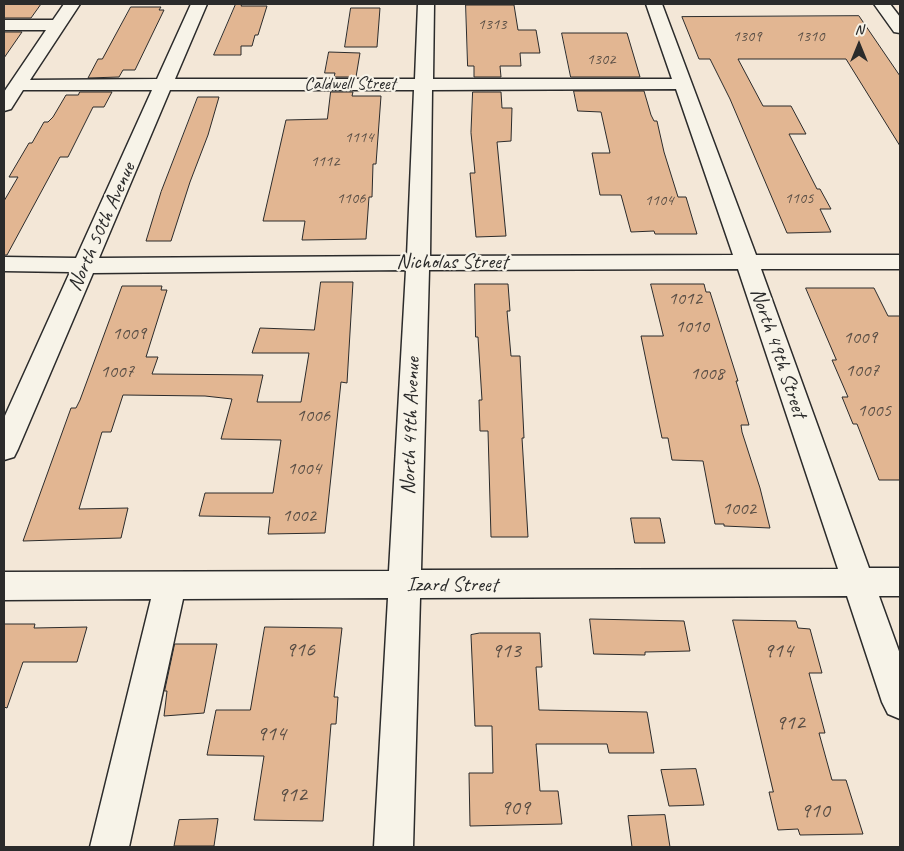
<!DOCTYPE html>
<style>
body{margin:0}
#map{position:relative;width:904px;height:851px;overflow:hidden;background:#f3e7d7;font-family:Caveat,sans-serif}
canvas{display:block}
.frame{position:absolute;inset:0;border:5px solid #2b2b2b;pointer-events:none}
.north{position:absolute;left:834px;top:20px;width:50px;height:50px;-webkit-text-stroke:4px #f7f3e8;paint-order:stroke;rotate:0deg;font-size:14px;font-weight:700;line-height:20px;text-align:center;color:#2b2b2b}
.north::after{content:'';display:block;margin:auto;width:18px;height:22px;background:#2b2b2b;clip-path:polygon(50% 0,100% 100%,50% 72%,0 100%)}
</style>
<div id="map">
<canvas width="904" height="851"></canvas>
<div class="frame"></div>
<div class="north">N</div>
</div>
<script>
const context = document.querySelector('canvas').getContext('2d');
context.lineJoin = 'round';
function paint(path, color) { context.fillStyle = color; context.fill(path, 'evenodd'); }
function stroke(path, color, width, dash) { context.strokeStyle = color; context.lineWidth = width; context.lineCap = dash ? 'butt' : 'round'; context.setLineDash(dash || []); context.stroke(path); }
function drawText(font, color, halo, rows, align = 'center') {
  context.font = font + ' Caveat,sans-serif'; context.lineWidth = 4.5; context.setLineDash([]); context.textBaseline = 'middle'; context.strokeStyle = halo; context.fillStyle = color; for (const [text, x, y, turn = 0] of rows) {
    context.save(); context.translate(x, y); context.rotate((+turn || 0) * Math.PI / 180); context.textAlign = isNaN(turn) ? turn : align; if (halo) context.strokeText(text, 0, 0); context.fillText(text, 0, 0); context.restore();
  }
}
const building = new Path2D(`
 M4,4H41L31,18H4Z
 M236,4H242L241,6H267L258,35H255L252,46H241V55H214Z
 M466,5H514L518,30H536L540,53H520L521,66H500L501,77H474V66H468Z
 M131,7H161L159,10H164L135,70H123L119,77L88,78L98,59H102Z
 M351,8H380L377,47H345Z
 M859,16L900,76V146L846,59H738L763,106H791L806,134H789L817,189H820L831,209H820L831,232L787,233L730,99L710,59H699L682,17Z
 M4,32H22L4,58Z
 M562,33H627L640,77H571Z
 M329,52L360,53L356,77H334L335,73H325Z
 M574,91H644L651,115L654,121H657L664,152L678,197H686L697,234H655L654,231L631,232L621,195H600L592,153H610L601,112L578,111Z
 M80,92H112L104,107H93L68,157H60L7,255H4V201L18,177H9L29,143H32L44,122H48L53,117L66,95H78Z
 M331,92H353L352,96H381L376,164H373L372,197H369L366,239L302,240L305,221H263L286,120L327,119Z
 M473,92H501L502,108H512L511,141L497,142L506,236L476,237L470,173H475L471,133Z
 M198,97H219L208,135L190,182L171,241H146L161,192Z
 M321,282H353L347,383L341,382L325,533L268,534L270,517L199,516L205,493H273L281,440L221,439L232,399L205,396L123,395L111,432H102L79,509L128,508L121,538L23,541L71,408H76L80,400L122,286H162L161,290H167L146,357H158L152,374L263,375L257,402H301L309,353H252L260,328L314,330Z
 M475,284H508L510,311H507L511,356H520L524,438H522L528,537H491L488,431H480L479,400H482L478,337H476Z
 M651,284H704L706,292H710L738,381H736L749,425H741L742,432L760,488L770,528L724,526V524H715L703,461L672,460L668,438H662L641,336H663Z
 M806,288H874L888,316H900V480H879L857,424H853L842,397H848L832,360H836Z
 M631,518H660L665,543H635Z
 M590,619L684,621L690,651L645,652V655L594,654Z
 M733,620L796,621L798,628L810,629L822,673H809L825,733H819L832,780H846L863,834L800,835L798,829L778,830L769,792H773Z
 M4,624H35L34,628L87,627L77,662H23L7,708L4,707Z
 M265,627L342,628L334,697H338L336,724H331L323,821L254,820L264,756L207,755L216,710H250Z
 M480,633H540L542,667H536L539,710L647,712L654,753H609L607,744H536L540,791H558L562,824L470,826L469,773H493L492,726H475L471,635Z
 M175,644H217L204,713L164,716L167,691H165Z
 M696,769L704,805L669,806L661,770Z
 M665,815L670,847H632L628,816Z
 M218,819L214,846H174L179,820Z`);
const minor = new Path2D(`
 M64,4H80L30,80L157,79L191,4H207L175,79H415L418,4H434L433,79H672L646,4H662L756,255H900V269H761L869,568H900V596H879L900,654V719L888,714L882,702L847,596L420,598L413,847H374L388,598L183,599L129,847H90L151,599L4,600V572L389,571L406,270L93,273L18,449L14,457L4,460V418L70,272L4,271V257L76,258L152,90H23L11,109L4,111V92L46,30H4V20H53ZM676,89L733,255L430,256L432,90ZM170,90H414L407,256L99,258ZM738,269L838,569L421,570L429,270Z
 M874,4H890L900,17V33L894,32Z`);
const farNumbernames = [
 ["1313",492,25],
 ["1309",747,37],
 ["1310",810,37],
 ["1302",601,60],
 ["1114",359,138],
 ["1112",325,162],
 ["1106",351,199],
 ["1105",799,199],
 ["1104",659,201]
];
const farStreetnames = [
 ["Caldwell Street",350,84]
];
const numberNames = [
 ["1012",685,299],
 ["1010",692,327],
 ["1009",129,334],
 ["1009",860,338],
 ["1007",862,371],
 ["1007",117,372],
 ["1008",707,374],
 ["1005",874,411],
 ["1006",313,416],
 ["1004",304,469],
 ["1002",739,509],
 ["1002",299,516]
];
const streetNames = [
 ["North 50th Avenue",102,227,-66],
 ["Nicholas Street",452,262],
 ["North 49th Street",778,353,71],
 ["North 49th Avenue",411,426,-88],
 ["Izard Street",452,585]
];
const nearNumbernames = [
 ["916",300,650],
 ["913",506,651],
 ["914",778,651],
 ["912",790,723],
 ["914",271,734],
 ["912",292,795],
 ["909",515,808],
 ["910",815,811]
];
paint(building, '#e2b692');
stroke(building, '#2b2b2b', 1);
stroke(minor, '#2b2b2b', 3);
paint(minor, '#f7f3e8');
drawText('16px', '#594e45', null, farNumbernames);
drawText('18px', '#2b2b2b', '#f7f3e8', farStreetnames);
drawText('19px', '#594e45', null, numberNames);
drawText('21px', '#2b2b2b', '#f7f3e8', streetNames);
drawText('22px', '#594e45', null, nearNumbernames);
</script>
